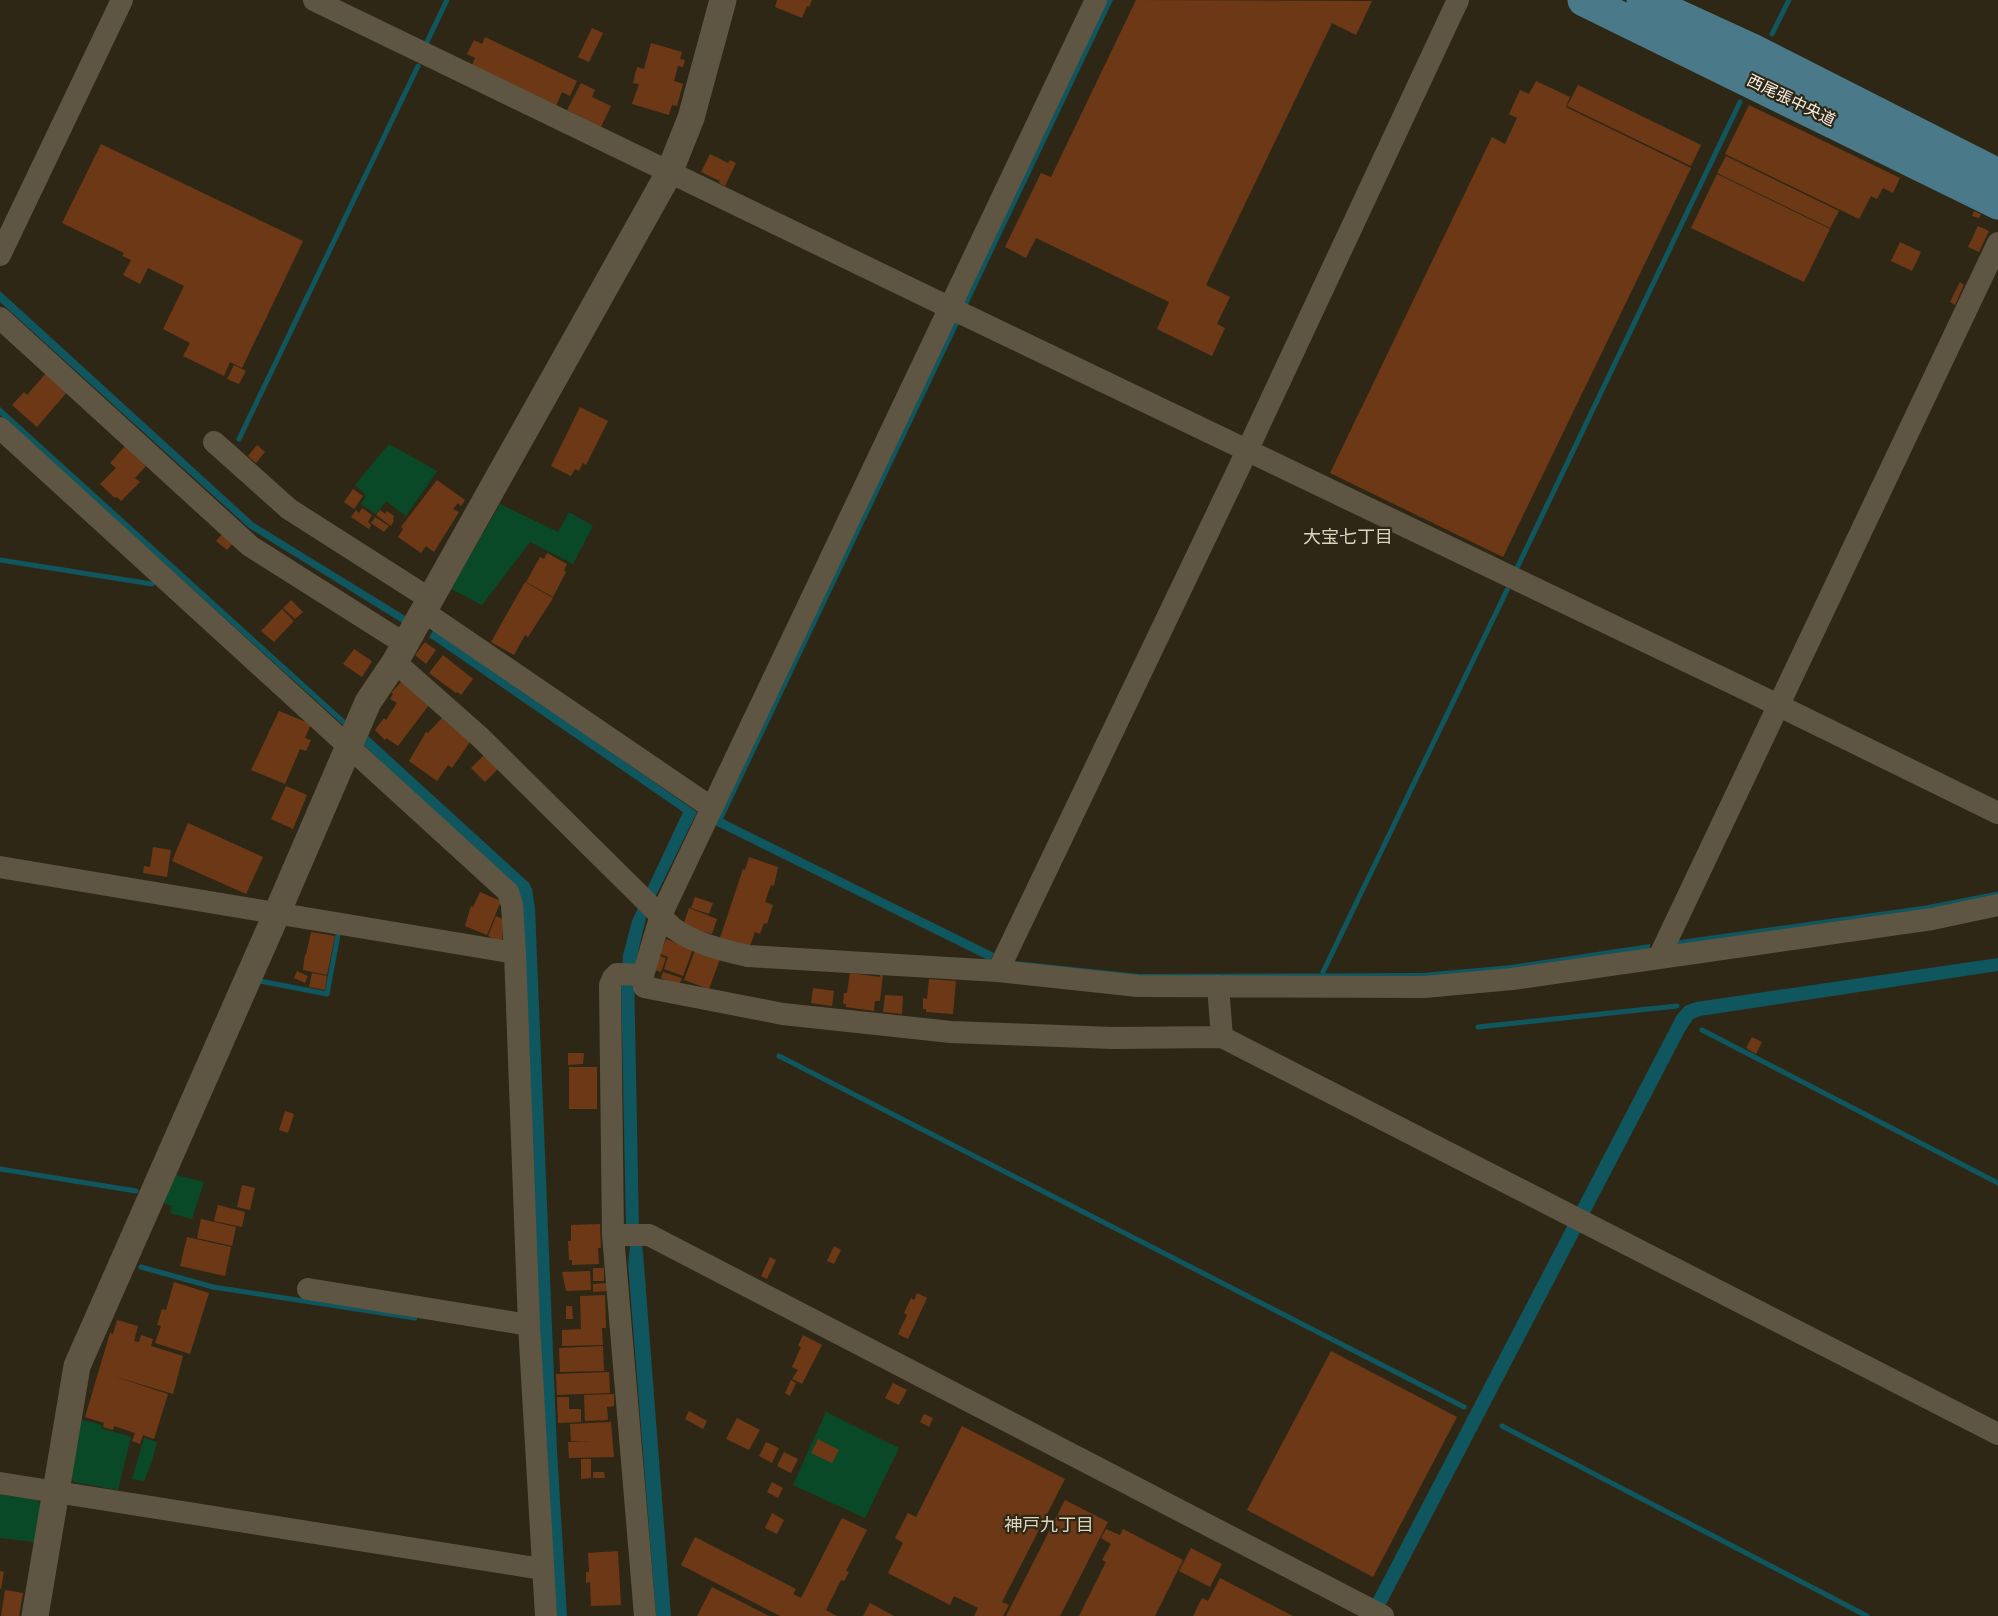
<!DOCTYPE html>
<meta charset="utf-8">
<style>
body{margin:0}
canvas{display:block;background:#2e2716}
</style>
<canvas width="1998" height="1616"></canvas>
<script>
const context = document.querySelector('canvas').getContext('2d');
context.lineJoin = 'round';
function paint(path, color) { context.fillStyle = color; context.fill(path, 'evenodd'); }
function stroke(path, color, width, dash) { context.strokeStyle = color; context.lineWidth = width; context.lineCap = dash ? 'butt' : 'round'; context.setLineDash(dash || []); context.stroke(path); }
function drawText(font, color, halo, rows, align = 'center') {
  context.font = font + ' "PT Sans Narrow","Noto Sans JP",sans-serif'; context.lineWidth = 4.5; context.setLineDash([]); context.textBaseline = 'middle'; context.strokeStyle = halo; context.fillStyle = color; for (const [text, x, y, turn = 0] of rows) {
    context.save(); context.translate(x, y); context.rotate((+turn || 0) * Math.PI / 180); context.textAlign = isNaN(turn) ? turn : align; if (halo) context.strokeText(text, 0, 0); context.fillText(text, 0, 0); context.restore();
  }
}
const green = new Path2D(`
 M389,444L437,471L406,516L386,501L376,514L361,504L366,495L355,485Z
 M500,504L558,532L569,512L593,526L573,564L530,542L482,605L451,589Z
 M176,1175L204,1182L192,1219L170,1213L172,1206L163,1203Z
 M826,1412L899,1448L865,1518L793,1485Z
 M79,1419L102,1425L101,1428L131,1437L118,1490L74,1482L70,1476Z
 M144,1438L157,1442L152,1461L144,1481L132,1479Z
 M0,1492L35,1498L41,1505L34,1542L0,1538Z`);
const water = new Path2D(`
 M1105,0H1113L723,819L994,953L990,961L711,823Z
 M0,291L254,523L407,617L404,624L249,528L0,302Z
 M0,407L345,720L344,726L0,415Z
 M434,629L697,812L647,914L634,969L639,1230L643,1252L671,1616H656L628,1264L630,1247L626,1229L621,981L623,955L632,921L683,812L429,637Z
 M368,736L529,883L532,889L535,908L557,1451L567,1616H557L545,1463L521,899L364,745Z
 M1650,944V950L1511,970L1422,978L1140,979L1014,966L1015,961L1139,974L1422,973L1511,965Z
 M1998,958V971L1700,1016L1693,1019L1685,1031L1380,1616H1364L1677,1015L1685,1006L1696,1002Z`);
const stream = new Path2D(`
 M1772,34L1789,0
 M427,42L447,0
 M239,439L418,66
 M0,560L152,584
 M1517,568L1740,102
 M1677,943L1926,908L1998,894
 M1323,972L1507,590
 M260,981L327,994L338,935
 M1478,1027L1677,1006
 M1702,1030L1998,1183
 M779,1056L1464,1407
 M0,1169L136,1191
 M141,1267L213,1287L415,1318
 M1502,1426L1867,1616`);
const building = new Path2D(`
 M777,0H812L809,7L807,6L802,18L775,7Z
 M1136,0L1372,1L1356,35L1332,23L1206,285L1230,297L1217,324L1225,328L1212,356L1157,329L1169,302L1036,238L1026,258L1005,247L1041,173L1051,177Z
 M592,28L603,33L589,62L578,57Z
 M485,37L577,81L570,96L562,92L556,106L472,65L475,58L467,54L474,40L482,44Z
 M651,43L682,52L680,59L685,60L683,67L678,66L674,81L683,84L677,106L672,105L669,115L632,104L639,84L633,83L637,67L644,69Z
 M1536,81L1570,97L1566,107L1691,168L1503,557L1330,473L1492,137L1505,144L1517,118L1509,114L1520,90L1529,94Z
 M581,83L595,90L592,97L611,106L601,127L567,110Z
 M1578,85L1701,145L1691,166L1567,106Z
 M1749,105L1900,178L1893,193L1883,188L1877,199L1871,196L1859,219L1725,154Z
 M101,144L303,241L242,368L230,362L224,376L183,356L190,343L163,329L184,286L148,268L140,284L123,275L131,260L122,256L124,253L62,223Z
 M710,154L728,163L730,160L736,163L725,186L719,183L720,181L701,172Z
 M1726,156L1839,211L1830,228L1717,173Z
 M1717,174L1830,229L1804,282L1691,228Z
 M1974,211L1981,214L1979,218L1972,216Z
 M1978,226L1989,231L1979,252L1968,247Z
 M1900,242L1921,252L1912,271L1891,261Z
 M1960,282L1964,285L1955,305L1950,302Z
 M234,365L246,371L239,384L227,379Z
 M47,372L68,391L37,427L12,405L24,392L27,395Z
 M580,407L608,421L586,465L583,463L579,471L575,469L571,476L551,466Z
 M257,445L265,452L256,463L248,456Z
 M125,446L146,466L135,478L140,482L121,501L117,497L115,498L100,484L116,468L110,463Z
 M437,480L465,500L461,506L458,503L453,509L459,512L434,552L426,546L421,553L398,537L403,529L401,527Z
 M353,489L363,496L354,509L344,502Z
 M362,508L372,515L368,522L371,525L369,529L351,517L356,510L359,513Z
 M380,510L385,514L387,511L394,516L393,519L394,521L391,526L376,515Z
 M375,517L389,526L384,532L371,523Z
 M224,532L235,541L227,550L216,541Z
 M547,553L567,564L564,570L566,572L553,597L526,582L540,557L544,559Z
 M525,582L553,598L528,637L525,635L514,655L491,642Z
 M291,600L303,612L295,619L283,608Z
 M282,609L294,621L274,642L261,631Z
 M425,642L436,650L426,664L415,655Z
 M354,649L372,661L362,677L343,664Z
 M443,655L473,679L461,695L457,692L456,693L429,673Z
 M402,681L432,701L398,746L386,738L385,740L375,730L384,718L386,720L397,703L390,699L393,694L391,693Z
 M279,711L311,724L305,738L311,740L306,751L300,749L285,784L251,770Z
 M442,718L472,739L452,768L448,765L437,781L409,761L426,732L428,733Z
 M487,752L501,766L485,782L471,768Z
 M286,786L307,795L293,829L271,819Z
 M188,823L263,857L246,894L172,861Z
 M153,847L171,850L167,877L143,873L144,866L150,867Z
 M749,857L778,867L774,886L771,885L765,902L773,905L767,924L764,923L760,934L755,932L750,946L720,938L743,869L745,870Z
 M480,892L501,901L487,935L465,926L471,906L473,907Z
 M695,897L713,903L709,914L691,908Z
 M689,908L717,919L712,934L683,926Z
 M496,916L503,919L502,942L488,936Z
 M311,932L335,936L327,975L303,970L305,954L306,955Z
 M666,939L693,949L683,976L664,969L668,957L660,954Z
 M695,950L720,959L709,989L684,980Z
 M660,956L666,958L661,972L655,970Z
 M297,971L308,976L305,983L294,978Z
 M663,972L682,978L679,985L661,978Z
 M312,973L327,976L325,990L309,987Z
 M850,973L880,977V974H883L880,1001H875L874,1011L846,1007V1004H843L844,993H847Z
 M929,979L956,981L953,1014L926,1012V1009H923V998L927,999Z
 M813,988L834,991L832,1006L811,1003Z
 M885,995L903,996L902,1014L883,1012Z
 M1752,1037L1762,1042L1756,1054L1746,1048Z
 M568,1053H584L583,1064L568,1065Z
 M569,1067H597V1109H569Z
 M285,1111L294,1114L288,1133L279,1130Z
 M242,1185L255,1188L250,1210L237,1207Z
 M218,1205L245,1212L242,1227L214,1221Z
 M201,1219L236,1227L232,1246L197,1238Z
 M600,1224L601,1248H598L599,1264L572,1265V1260H569L568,1241H571V1225Z
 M187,1237L231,1247L225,1276L180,1266Z
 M834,1246L841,1250L834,1264L827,1261Z
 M770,1257L776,1260L767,1279L761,1276Z
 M593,1268H604V1281H593Z
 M590,1271L591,1290L566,1291L562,1272Z
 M174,1282L209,1293L190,1354L155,1343L161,1326L157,1325L162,1309L166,1310Z
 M607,1283V1291L593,1292V1284Z
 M917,1293L927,1298L908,1339L898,1334L907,1315L904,1313L911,1298L914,1300Z
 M605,1295L606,1328H602L603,1345L562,1346V1330L581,1329L580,1296Z
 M566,1306H572L573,1319H566Z
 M117,1320L138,1326L134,1341L139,1342L141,1335L153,1339L151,1346L183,1356L173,1394L113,1376L168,1394L154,1439L143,1435L140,1444L132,1441L135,1433L114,1426L113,1430L103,1427L104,1423L85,1417L110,1333L113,1334Z
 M803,1335L822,1345L802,1384L792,1379L798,1370L792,1367L801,1347L798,1346Z
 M603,1346L604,1371L560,1372L559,1348Z
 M1331,1351L1457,1417L1373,1577L1247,1510Z
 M609,1372L610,1393L557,1395L556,1374Z
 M791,1380L796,1383L790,1396L785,1393Z
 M893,1383L907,1390L899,1405L885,1398Z
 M614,1394V1406L607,1407L608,1420L585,1421L584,1395Z
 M557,1397H569V1409H581V1422L558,1423Z
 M689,1411L707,1421L703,1429L685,1419Z
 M924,1414L933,1418L929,1427L920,1422Z
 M737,1418L760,1430L749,1450L726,1439Z
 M611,1422L614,1457L569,1458L568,1442L591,1441H571L570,1424Z
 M962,1426L1065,1479L1002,1602L1009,1605L1003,1616H974L978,1608L954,1596L950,1605L888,1573L903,1543L895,1538L908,1513L916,1517Z
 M818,1439L839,1450L832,1463L811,1453Z
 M766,1442L779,1448L772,1463L759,1456Z
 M784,1452L798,1459L791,1473L777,1466Z
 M581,1459H591V1478L581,1479Z
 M593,1472H604L605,1478H593Z
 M772,1482L783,1488L778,1498L767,1492Z
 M1065,1500L1108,1522L1060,1616H1006Z
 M772,1513L784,1520L777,1534L765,1528Z
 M842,1518L867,1530L846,1571L849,1572L844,1581L841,1580L826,1610L820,1607L837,1616H780L681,1565L695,1537L796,1589L793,1594L801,1598Z
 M1106,1529L1120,1535L1123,1529L1183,1560L1155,1616H1079L1106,1562L1102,1560L1111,1544L1101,1538Z
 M1191,1548L1222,1564L1210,1587L1179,1571Z
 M618,1551L621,1605L591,1606L590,1582L586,1583V1572H589L588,1553Z
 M0,1571L4,1572L1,1589H0Z
 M1220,1578L1293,1616H1193L1202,1598L1208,1601Z
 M712,1587L769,1616H697Z
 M5,1590L23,1593L19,1616H1Z
 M870,1603L894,1616H863Z`);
const minor = new Path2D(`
 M314,0L967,316L1749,691L1998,813
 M0,255L122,0
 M0,318L250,546L405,644
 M0,428L508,892L512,905L515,953L529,1325L546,1616
 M214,442L289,509L430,599
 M423,611L712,808
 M395,662L480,737L673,928C696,944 722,950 748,956L998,971L1138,986L1424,987L1512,979L1932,919L1998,905
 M0,867L515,953
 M1659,957L1998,243
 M998,971L1247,451L1458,0
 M643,975L644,987L783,1014L951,1032L1113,1038L1222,1037L1998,1434
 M1218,986L1222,1037
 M613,1235H649L1383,1616
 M308,1289L529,1325
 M0,1483L542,1569
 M645,1616L613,1235L610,985L613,978L617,974L643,975L661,915L1096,0`);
const tertiary = new Path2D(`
 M35,1616L77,1366L277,913L368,702L395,662L669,173L691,118L723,0`);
const primary = new Path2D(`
 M1584,0L1998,203
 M1643,0L1752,50L1998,175`);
const streetNames = [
 ["西尾張中央道",1791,101,26]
];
const neighbourhoodNames = [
 ["大宝七丁目",1348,538],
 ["神戸九丁目",1049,1526]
];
paint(green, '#094927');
paint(water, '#0f565e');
stroke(stream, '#0f565e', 5);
paint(building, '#6d3815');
stroke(minor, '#5e5643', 22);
stroke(tertiary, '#5e5643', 27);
stroke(primary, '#4a7a89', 33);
drawText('16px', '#f5f0e5', '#2e2716', streetNames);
drawText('18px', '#ddd4be', '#2e2716', neighbourhoodNames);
</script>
